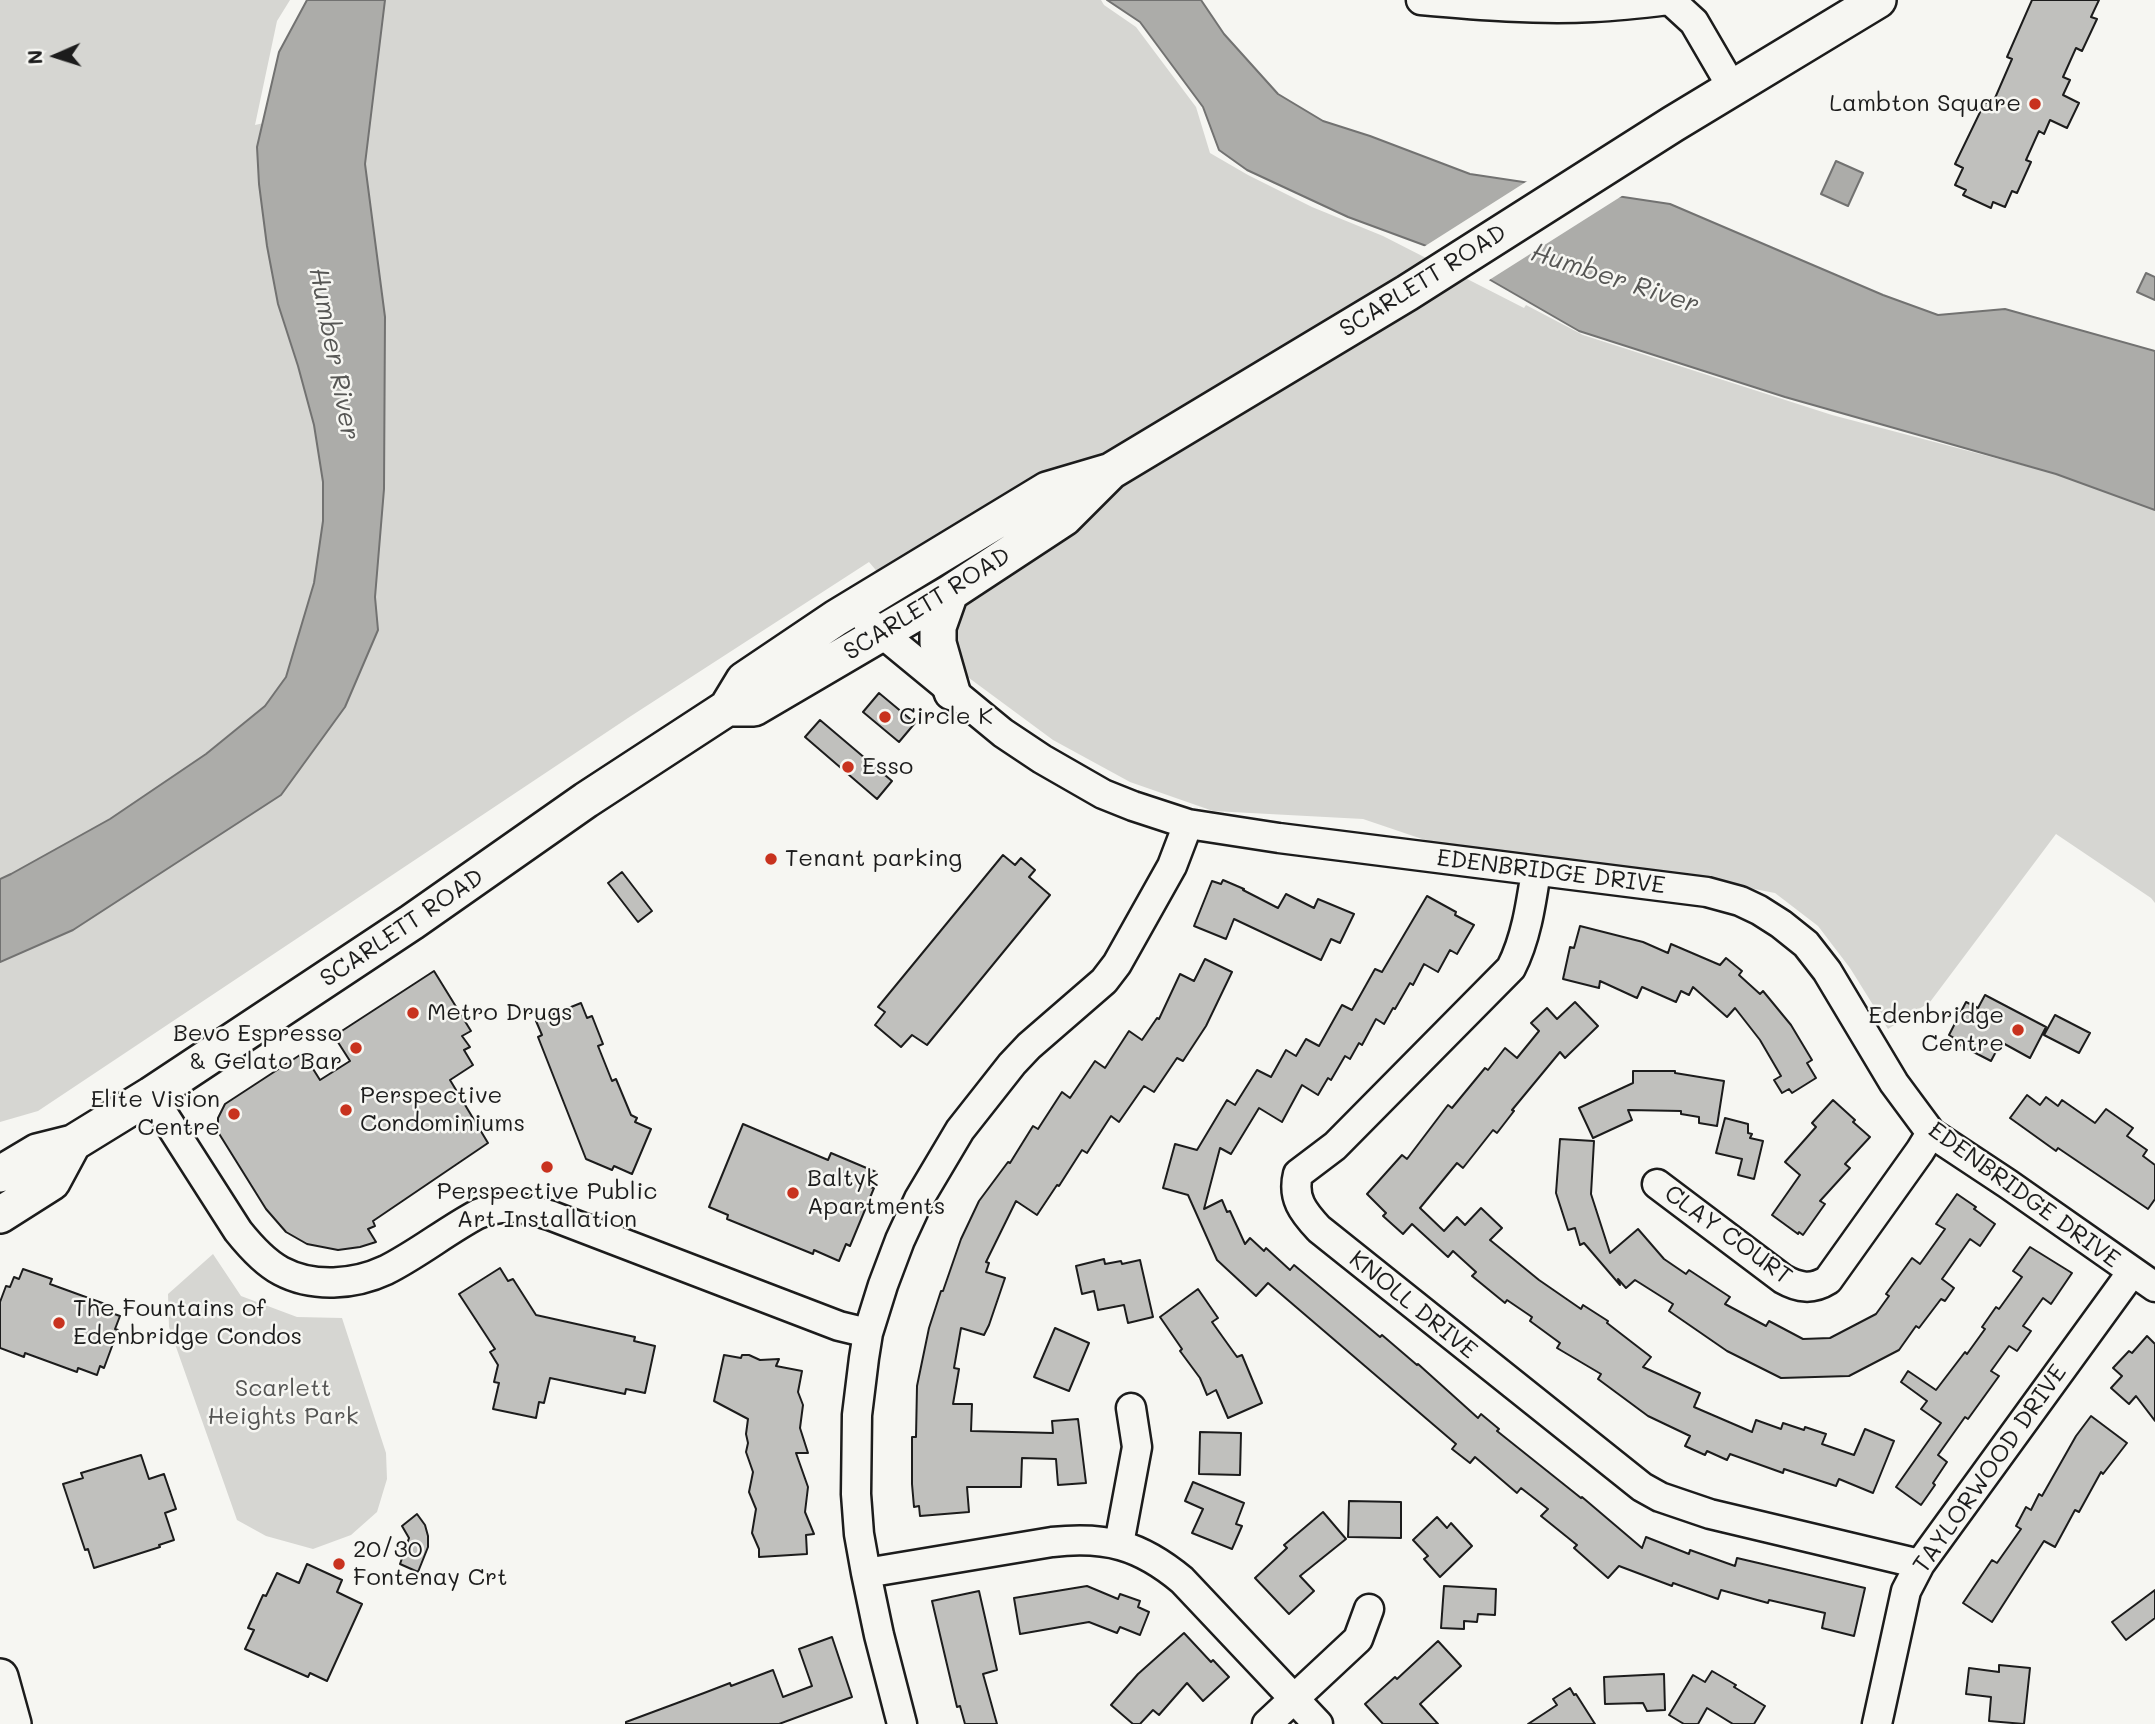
<!DOCTYPE html>
<style>
body{margin:0}
#map{position:relative;width:2155px;height:1724px;overflow:hidden;background:#f6f6f2;font-family:Mali,sans-serif}
canvas{display:block}
.north{position:absolute;left:21px;top:21px;width:70px;height:70px;-webkit-text-stroke:5px #f6f6f2;paint-order:stroke;rotate:267deg;font-size:19px;font-weight:700;line-height:28px;text-align:center;color:#1c1c1c}
.north::after{content:'';display:block;margin:auto;width:24px;height:32px;background:#1c1c1c;clip-path:polygon(50% 0,100% 100%,50% 72%,0 100%)}
</style>
<div id="map">
<canvas width="2155" height="1724"></canvas>
<div class="north">N</div>
</div>
<script>
const context = document.querySelector('canvas').getContext('2d');
context.lineJoin = 'round';
function paint(path, color) { context.fillStyle = color; context.fill(path, 'evenodd'); }
function stroke(path, color, width, dash) { context.strokeStyle = color; context.lineWidth = width; context.lineCap = dash ? 'butt' : 'round'; context.setLineDash(dash || []); context.stroke(path); }
function drawText(font, color, halo, rows, align = 'center') {
  context.font = font + ' Mali,sans-serif'; context.lineWidth = 5; context.setLineDash([]); context.textBaseline = 'middle'; context.strokeStyle = halo; context.fillStyle = color; for (const [text, x, y, turn = 0] of rows) {
    context.save(); context.translate(x, y); context.rotate((+turn || 0) * Math.PI / 180); context.textAlign = isNaN(turn) ? turn : align; if (halo) context.strokeText(text, 0, 0); context.fillText(text, 0, 0); context.restore();
  }
}
const green = new Path2D(`
 M0,0H290L277,21L255,125L357,102L374,0H1101L1104,5L1136,27L1196,107L1210,153L1248,175L1312,207L1383,236L1524,308L1526,305L1583,335L1832,415L2056,474L2155,510V903L2151,898L2056,834L1930,1002L1888,1029L1850,968L1818,926L1775,893L1702,879L1431,842L1363,819L1213,811L1130,782L1053,740L965,675L869,562L631,716L38,1111L0,1122Z
 M213,1254L241,1296L297,1317L342,1318L386,1453L387,1479L377,1512L351,1535L313,1549L266,1536L237,1520L169,1327L168,1294Z`);
const water = new Path2D(`
 M307,0H385L365,164L385,317L384,489L375,597L378,630L345,707L281,795L73,930L0,962V879L11,874L110,819L206,754L265,706L286,677L314,583L323,521V482L314,425L298,366L278,304L267,246L259,184L257,147L279,52Z
 M1107,0H1201L1224,34L1278,94L1323,121L1370,136L1470,174L1670,204L1883,295L1938,315L2005,309L2155,351V510L2056,474L1785,397L1579,331L1440,251L1348,217L1247,170L1219,150L1203,107L1140,22Z
 M1836,161L1863,173L1848,206L1821,194Z
 M2146,273L2155,277V300L2137,292Z`);
const pier = new Path2D(`
 M1529,180L1625,194L1486,282L1439,254L1422,248Z`);
const building = new Path2D(`
 M2032,0H2099L2091,17L2097,19L2082,51L2076,48L2063,77L2070,80L2063,95L2079,103L2067,128L2050,120L2044,134L2039,131L2026,160L2031,162L2017,193L2012,191L2005,207L1993,202L1991,208L1963,195L1966,190L1955,185L1963,168L1955,164L1985,102L1992,105L2012,59L2007,57Z
 M879,693L915,723L899,742L863,712Z
 M820,720L892,781L877,799L805,737Z
 M1003,855L1015,865L1021,858L1035,870L1029,877L1050,895L927,1045L912,1035L901,1047L875,1025L885,1012L878,1007Z
 M622,872L652,911L638,922L608,883Z
 M1223,880L1244,889L1243,890L1278,908L1286,894L1314,908L1318,899L1354,914L1340,943L1331,939L1321,960L1234,919L1226,939L1194,926L1212,881L1221,884Z
 M1427,896L1456,912L1455,915L1474,925L1457,954L1450,950L1438,972L1424,964L1413,985L1410,983L1395,1009L1393,1008L1384,1024L1376,1019L1362,1045L1359,1043L1350,1059L1345,1056L1331,1080L1328,1078L1318,1095L1302,1085L1282,1122L1259,1108L1231,1154L1220,1148L1204,1209L1222,1200L1227,1212L1230,1211L1245,1244L1250,1238L1264,1251L1266,1248L1290,1270L1294,1265L1380,1337L1382,1335L1417,1365L1418,1364L1478,1418L1481,1414L1499,1429L1497,1431L1581,1498L1582,1497L1642,1548L1646,1537L1689,1554L1690,1550L1735,1566L1737,1558L1865,1588L1854,1636L1822,1628L1825,1613L1769,1600L1768,1603L1721,1590L1718,1599L1673,1583L1672,1586L1619,1566L1608,1578L1574,1548L1577,1545L1541,1516L1548,1509L1521,1488L1517,1493L1475,1457L1470,1463L1452,1449L1456,1444L1268,1283L1256,1296L1217,1260L1188,1195L1163,1188L1175,1144L1197,1150L1227,1100L1235,1105L1257,1070L1271,1077L1286,1050L1296,1056L1306,1039L1319,1046L1342,1005L1352,1010L1375,969L1382,972Z
 M1580,926L1643,942L1668,953L1671,944L1720,965L1726,958L1742,971L1739,975L1760,994L1763,991L1791,1025L1812,1060L1807,1063L1816,1078L1792,1093L1789,1089L1782,1093L1774,1080L1781,1076L1760,1040L1735,1008L1727,1017L1693,987L1689,995L1681,991L1676,1002L1642,987L1637,998L1600,981L1599,988L1563,979L1570,947L1574,948Z
 M1205,959L1232,972L1206,1026L1183,1061L1177,1058L1154,1092L1144,1086L1119,1122L1111,1116L1087,1153L1082,1150L1059,1186L1057,1185L1037,1215L1016,1201L986,1262L989,1263L986,1272L1005,1278L989,1325L984,1335L961,1328L954,1368L959,1369L953,1404H972L971,1431L1053,1433L1052,1421L1078,1419L1086,1483L1058,1485L1056,1459L1022,1458L1021,1487H967L969,1512L920,1516L919,1506L914,1507L912,1484V1437H916L917,1386L929,1328L941,1291H943L961,1239L979,1201L1008,1162L1010,1163L1033,1126L1038,1129L1062,1092L1070,1098L1095,1061L1105,1068L1129,1031L1142,1040L1157,1018L1159,1019L1180,974L1194,981Z
 M434,971L471,1031L462,1036L470,1047L464,1050L473,1065L450,1080L488,1143L373,1221L375,1226L368,1229L376,1242L360,1247L338,1250L307,1244L286,1232L266,1209L218,1132V1118L225,1104L303,1053L320,1080L350,1061L334,1036Z
 M1985,995L2046,1027L2030,1058L2001,1042L1991,1061L1952,1041L1954,1038L1949,1035L1966,1002L1978,1008Z
 M1575,1002L1598,1026L1565,1058L1560,1052L1512,1110L1514,1111L1497,1133L1493,1130L1463,1168L1457,1163L1420,1208L1444,1231L1457,1217L1465,1225L1481,1208L1502,1228L1490,1240L1539,1280L1581,1309L1583,1305L1608,1321L1607,1323L1651,1357L1643,1367L1700,1393L1694,1407L1752,1432L1756,1420L1781,1429L1783,1423L1804,1430L1805,1427L1826,1434L1822,1444L1854,1455L1865,1429L1894,1441L1873,1493L1839,1479L1836,1486L1784,1469L1783,1473L1730,1454L1727,1460L1707,1451L1705,1455L1685,1446L1690,1436L1648,1416L1598,1379L1601,1374L1557,1348L1560,1343L1530,1321L1532,1317L1507,1300L1505,1303L1472,1276L1476,1272L1453,1251L1448,1257L1412,1224L1403,1234L1383,1216L1386,1213L1367,1194L1402,1155L1407,1159L1448,1105L1452,1108L1485,1068L1488,1070L1505,1048L1517,1058L1539,1031L1531,1023L1547,1008L1557,1019Z
 M581,1003L587,1018L592,1016L603,1044L598,1046L612,1081L616,1079L631,1115L637,1118L635,1122L651,1129L632,1174L614,1166L612,1170L586,1159L538,1037L542,1035L536,1021Z
 M2055,1015L2090,1033L2079,1053L2044,1035Z
 M1633,1071H1675V1073L1724,1081L1717,1126L1699,1123V1117L1681,1114V1111L1628,1110L1632,1120L1593,1138L1579,1108L1633,1083Z
 M2027,1095L2040,1105L2046,1097L2058,1106L2062,1100L2095,1123L2106,1109L2133,1128L2127,1136L2147,1150L2143,1156L2155,1165V1199L2148,1209L2058,1148L2056,1151L2010,1118Z
 M1833,1100L1855,1120L1853,1122L1870,1137L1845,1164L1850,1168L1820,1201L1825,1204L1803,1235L1799,1232L1798,1234L1772,1215L1800,1175L1785,1162L1816,1127L1812,1123Z
 M1725,1118L1748,1124V1133L1752,1134L1750,1138L1763,1141L1754,1179L1738,1175L1742,1159L1716,1153Z
 M743,1124L828,1160L831,1153L876,1172L869,1187L874,1188L850,1246L846,1244L839,1261L814,1250L813,1254L727,1219L728,1215L709,1207Z
 M1560,1139L1594,1141L1591,1194L1610,1253L1638,1229L1664,1259L1686,1274L1689,1270L1730,1297L1725,1304L1766,1326L1769,1321L1803,1339L1830,1338L1876,1314L1889,1296L1886,1294L1912,1258L1920,1264L1945,1229L1936,1224L1957,1194L1976,1207L1974,1209L1995,1224L1980,1246L1970,1239L1942,1279L1954,1288L1945,1301L1941,1299L1919,1328L1916,1326L1899,1350L1849,1376L1781,1378L1727,1351L1669,1311L1673,1304L1635,1280L1626,1288L1618,1279L1620,1285L1584,1243L1580,1245L1575,1228L1568,1230L1556,1193Z
 M2030,1247L2072,1273L2051,1304L2043,1298L2023,1326L2031,1331L2017,1351L2009,1346L1991,1371L1999,1376L1968,1419L1965,1417L1938,1455L1947,1462L1933,1483L1935,1485L1921,1505L1896,1487L1941,1423L1921,1409L1927,1401L1901,1382L1908,1371L1936,1390L1965,1352L1967,1354L1985,1329L1982,1327L1996,1307L1999,1309L2022,1277L2013,1271Z
 M1104,1259L1105,1264L1121,1261L1122,1264L1140,1260L1153,1317L1128,1323L1124,1305L1098,1310L1094,1291L1082,1294L1076,1266Z
 M500,1268L508,1281L513,1279L536,1315L635,1337L634,1341L655,1346L645,1393L626,1389L625,1394L550,1378L544,1403L539,1402L536,1418L493,1409L499,1383L494,1382L498,1365L490,1352L495,1349L459,1294Z
 M23,1269L52,1279L50,1284L105,1304L103,1310L120,1316L115,1329L118,1330L104,1368L100,1366L97,1375L78,1368L77,1372L25,1353L24,1357L0,1348V1302L6,1286L10,1287L14,1277L19,1279Z
 M1198,1289L1218,1318L1212,1322L1237,1357L1242,1355L1262,1403L1228,1418L1216,1390L1207,1395L1200,1378L1180,1351L1182,1349L1160,1317Z
 M1055,1328L1089,1343L1069,1391L1034,1377Z
 M2147,1336L2155,1344V1421L2136,1396L2129,1404L2111,1388L2122,1376L2113,1368L2129,1351L2132,1353Z
 M724,1355L741,1358L742,1355H749L760,1360L779,1359L776,1366L802,1371L798,1392L803,1405L800,1428L808,1453H796L808,1487L805,1512L814,1534L806,1535L807,1554L759,1557V1549L752,1533L756,1509L749,1492L753,1472L746,1452L748,1443L746,1434L748,1419L714,1401Z
 M2091,1416L2127,1443L2103,1474L2101,1472L2079,1512L2075,1510L2055,1547L2044,1541L1992,1622L1963,1603L1992,1560L1997,1563L2021,1529L2016,1526L2026,1507L2031,1510L2039,1494L2042,1496L2076,1436Z
 M1200,1432L1241,1433L1240,1475L1199,1474Z
 M141,1455L149,1479L164,1474L176,1509L165,1513L174,1540L159,1545L160,1547L94,1568L88,1549L85,1550L63,1484L83,1478L81,1473Z
 M1193,1482L1244,1503L1236,1524L1242,1526L1232,1549L1192,1533L1203,1509L1185,1501Z
 M1349,1501L1401,1502V1538L1348,1537Z
 M1323,1512L1346,1539L1300,1576L1314,1591L1289,1614L1255,1578L1287,1548L1284,1545Z
 M417,1514L425,1525L428,1536V1547L418,1572L400,1564L409,1538L402,1526Z
 M1437,1517L1447,1528L1451,1523L1472,1546L1440,1577L1424,1559L1428,1556L1413,1540Z
 M307,1564L342,1580L337,1592L362,1604L327,1681L310,1673L308,1677L245,1649L254,1630L248,1628L263,1595L266,1596L277,1573L299,1583Z
 M1087,1586L1118,1599L1120,1594L1140,1601L1138,1607L1149,1612L1140,1635L1120,1627L1117,1633L1089,1622L1020,1634L1014,1598Z
 M1444,1586L1496,1589L1495,1615L1478,1614L1477,1622L1464,1621V1629L1441,1628Z
 M2155,1590V1618L2126,1640L2112,1622Z
 M979,1591L997,1670L983,1674L997,1724H965L960,1706L957,1707L932,1601Z
 M1184,1633L1211,1662L1213,1660L1229,1677L1203,1701L1187,1683L1159,1715L1153,1710L1140,1724H1133L1111,1705L1138,1674Z
 M832,1637L852,1697L779,1724H626V1722L704,1693L730,1683L731,1686L773,1670L783,1697L812,1686L799,1649Z
 M1438,1641L1461,1666L1420,1704L1438,1724H1383L1365,1704L1395,1677L1397,1679Z
 M1999,1665L2030,1668L2024,1724L1989,1721L1991,1697L1966,1694L1969,1668L1999,1672Z
 M1712,1671L1736,1685L1734,1687L1765,1706L1754,1724H1733L1707,1708L1698,1724H1684L1669,1715L1693,1675L1705,1682Z
 M1664,1674L1665,1710L1647,1711L1643,1703L1605,1704L1604,1677Z
 M1570,1688L1574,1695L1576,1694L1595,1724H1528L1557,1705L1553,1699Z`);
const minor = new Path2D(`
 M1421,0C1478,5 1536,10 1593,7C1618,6 1644,3 1668,0
 M1670,0L1694,22L1733,89
 M867,621L1003,733L1042,759L1103,794L1133,806L1188,824L1279,838L1707,892L1740,901L1759,910L1781,924L1806,944L1827,971L1894,1083L1931,1133L2008,1184L2155,1287
 M1536,871C1531,904 1526,939 1511,968L1335,1146L1298,1174C1292,1198 1303,1212 1319,1229L1642,1487L1660,1497L1710,1514L1920,1564
 M151,1095L238,1231C250,1246 264,1262 281,1271C313,1288 354,1285 386,1270C418,1254 446,1231 478,1214C504,1203 526,1208 552,1216L839,1326L868,1333
 M1657,1184L1783,1279C1799,1288 1812,1290 1828,1280L1920,1151L1931,1133
 M1119,1544L1137,1447L1131,1408
 M866,1573L1052,1542C1106,1536 1140,1545 1182,1580L1318,1724
 M902,1724L879,1635L866,1573L859,1534L856,1494L857,1415L864,1358L868,1333L883,1285L900,1240L919,1199L960,1130L1012,1064L1029,1046L1104,981L1117,964L1172,866L1188,824
 M1267,1724L1358,1639L1369,1609
 M1877,1724L1906,1591L1920,1564L2132,1272`);
const major = new Path2D(`
 M950,593L938,627V643L952,692
 M727,708H754L950,593L1064,518L1111,471L1407,293L1673,124L1878,0
 M0,1174L37,1152L73,1143L151,1095L412,922L586,800L727,708L744,680L836,618L1047,490L1108,472
 M0,1215L52,1182L73,1143
 M0,1677L13,1724`);
const markers = [
 [2035,104,7,"#c8321e"],
 [885,717,7,"#c8321e"],
 [848,767,7,"#c8321e"],
 [771,859,7,"#c8321e"],
 [413,1013,7,"#c8321e"],
 [2018,1030,7,"#c8321e"],
 [356,1048,7,"#c8321e"],
 [346,1110,7,"#c8321e"],
 [234,1114,7,"#c8321e"],
 [547,1167,7,"#c8321e"],
 [793,1193,7,"#c8321e"],
 [59,1323,7,"#c8321e"],
 [339,1564,7,"#c8321e"]
];
const poiNames = [
 ["Lambton Square",2021,104,"right"],
 ["Circle K",899,717],
 ["Esso",862,767],
 ["Tenant parking",785,859],
 ["Metro Drugs",427,1013],
 ["Edenbridge",2004,1016,"right"],
 ["Centre",2004,1044,"right"],
 ["Bevo Espresso",342,1034,"right"],
 ["& Gelato Bar",342,1062,"right"],
 ["Perspective",360,1096],
 ["Condominiums",360,1124],
 ["Elite Vision",220,1100,"right"],
 ["Centre",220,1128,"right"],
 ["Baltyk",807,1179],
 ["Apartments",807,1207],
 ["Perspective Public",547,1192,"center"],
 ["Art Installation",547,1220,"center"],
 ["The Fountains of",73,1309],
 ["Edenbridge Condos",73,1337],
 ["20/30",353,1550],
 ["Fontenay Crt",353,1578]
];
const streetNames = [
 ["SCARLETT ROAD",1423,281,-32],
 ["SCARLETT ROAD",927,604,-32],
 ["EDENBRIDGE DRIVE",1551,872,7],
 ["SCARLETT ROAD",402,928,-34],
 ["EDENBRIDGE DRIVE",2024,1195,36],
 ["CLAY COURT",1728,1235,36],
 ["KNOLL DRIVE",1413,1305,39],
 ["TAYLORWOOD DRIVE",1990,1469,-55]
];
const parkNames = [
 ["Scarlett",283,1389],
 ["Heights Park",283,1417]
];
const waterNames = [
 ["Humber River",1615,279,18],
 ["Humber River",334,354,79]
];
paint(green, '#d6d6d2');
paint(water, '#acaca9');
stroke(water, '#727271', 2);
paint(pier, '#f6f6f2');
paint(building, '#c0c0bd');
stroke(building, '#1c1c1c', 2);
stroke(minor, '#1c1c1c', 33);
stroke(major, '#1c1c1c', 40);
stroke(minor, '#f6f6f2', 28);
stroke(major, '#f6f6f2', 35);
for (const [x, y, r, color] of markers) { const dot = new Path2D(); dot.arc(x, y, r, 0, 2 * Math.PI); context.fillStyle = color; context.fill(dot); stroke(dot, '#f6f6f2', 2.5); }
drawText('24px', '#1c1c1c', '#f6f6f2', poiNames, 'left');
drawText('24px', '#1c1c1c', '#f6f6f2', streetNames);
drawText('24px', '#545453', '#f6f6f2', parkNames);
drawText('italic 26px', '#565654', '#f6f6f2', waterNames);
</script>
